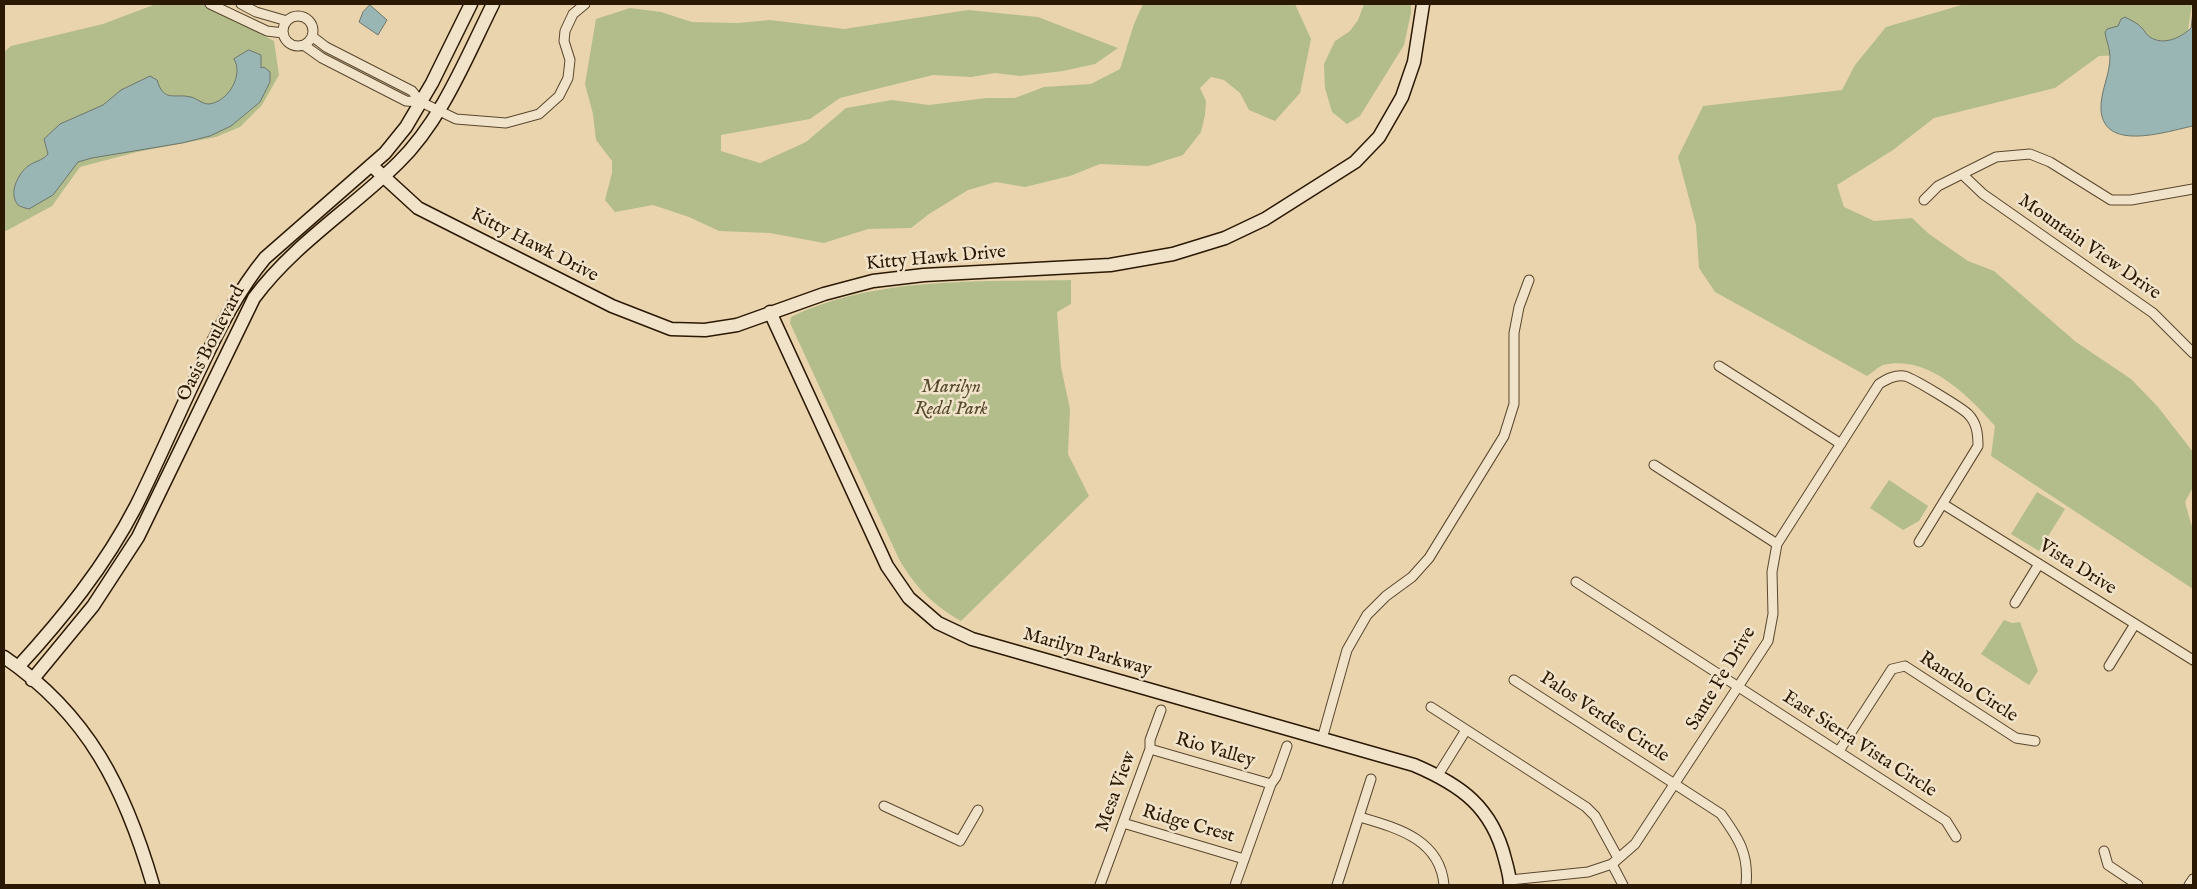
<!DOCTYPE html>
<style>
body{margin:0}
#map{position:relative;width:2197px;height:889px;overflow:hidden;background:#e9d4ad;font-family:"IM FELL English",serif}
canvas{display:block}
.frame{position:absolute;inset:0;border:5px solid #2b1802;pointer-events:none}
</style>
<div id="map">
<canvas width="2197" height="889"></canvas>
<div class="frame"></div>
</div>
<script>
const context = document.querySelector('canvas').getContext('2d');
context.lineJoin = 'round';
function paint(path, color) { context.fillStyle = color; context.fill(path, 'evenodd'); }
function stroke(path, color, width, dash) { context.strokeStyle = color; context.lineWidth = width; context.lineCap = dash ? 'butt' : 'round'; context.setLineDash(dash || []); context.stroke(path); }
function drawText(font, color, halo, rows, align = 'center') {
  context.font = font + ' "IM FELL English",serif'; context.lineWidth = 5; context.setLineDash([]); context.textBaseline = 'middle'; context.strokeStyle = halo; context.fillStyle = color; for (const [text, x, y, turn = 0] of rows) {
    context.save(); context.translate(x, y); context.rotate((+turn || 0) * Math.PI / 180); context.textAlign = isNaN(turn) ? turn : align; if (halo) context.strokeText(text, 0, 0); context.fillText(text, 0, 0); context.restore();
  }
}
const green = new Path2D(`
 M156,4H204L274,41L279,75L262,105L240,127L216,137L137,152L80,167L52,206L4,232V52L11,46L103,24Z
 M1143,4H1295L1311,39L1300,93L1275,121L1249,110L1240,93L1224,80L1211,77L1200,88L1206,101L1205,115L1201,132L1183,155L1148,166L1100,164L1070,176L1025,187L996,182L968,190L929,214L911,228L868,229L824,243L770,233L719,231L689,217L653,205L615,212L605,200L612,173V161L596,140L593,114L585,84L596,19L630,8L661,12L692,22L738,23L770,20L844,29L968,10L1038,17L1118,48L1095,64L1063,71L1020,76L995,73L971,77L933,75L840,98L810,119L721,135V151L760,163L806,142L846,108L892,100L929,105L987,98H1015L1044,87L1091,84L1120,69L1134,24Z
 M1364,4H1411V13L1404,45L1360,116L1347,124L1332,112L1325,88L1324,64L1335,41L1350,31L1358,20Z
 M1965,4H2192L2186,42L2145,54L2099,56L2055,88L1934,118L1893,150L1837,185L1844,207L1874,221L1912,218L1929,234L1968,261L1994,271L2076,342L2131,379L2158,407L2193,452V487L2185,502L2191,524L2193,526V589L1991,456L1995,426C1969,396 1928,354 1883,365C1878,367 1872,373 1867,376L1715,292L1699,268L1696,225L1678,157L1703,106L1842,90L1855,65L1886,27Z
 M1071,280V304L1057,312L1061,367L1070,409L1068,454L1089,496L961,621C933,605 915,587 899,559L790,323L791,317C876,276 979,282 1071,280Z
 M1889,480L1928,506L1919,521L1903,530L1870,508Z
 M2037,492L2065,509L2039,551L2011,534Z
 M2004,620L2012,623L2020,622L2038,671L2029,685L1981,654Z`);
const water = new Path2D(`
 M370,5L387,20L378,35L359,22L363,12Z
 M2193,10V126C2168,131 2104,153 2101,110C2100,92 2110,75 2110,57C2110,47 2106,41 2105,32L2107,29L2118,26L2121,19L2125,17C2130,20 2138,23 2142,28C2145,31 2146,35 2150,37C2163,46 2181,38 2191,28Z
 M249,50L261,55V68L264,67L270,72V82L260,102L231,126L210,136L182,143L92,158L78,162L53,195L29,209C25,208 21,207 18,205C8,193 18,174 28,166C35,161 42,161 48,154L44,139L60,124L103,105L121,90L150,76L157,80C164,103 174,93 191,97C198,99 202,104 209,104C228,102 244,75 234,59Z`);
const street = new Path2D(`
 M210,4L267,31L283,33
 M241,4L256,12L287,21
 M283 31a15 15 0 1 1 30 0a15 15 0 1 1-30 0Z
 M313,37L326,47L412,91L421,102L456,119L506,123L539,114L559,96L568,78L570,60L564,41L565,31L573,14L585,4
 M305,46L322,58L406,101L421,102
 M1962,174L1983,194L2153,313L2193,353
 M1924,200L1938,186L1996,157L2030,154L2050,162L2111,200H2131L2193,189
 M1719,366L1841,444
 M1654,465L1777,544
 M1943,504L2193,660
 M1576,582L1946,821L1956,837
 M2015,603L2039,564
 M2109,666L2135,624
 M1514,680L1721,814C1739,839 1749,854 1746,885
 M1431,707L1586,807L1595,816L1618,858
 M1322,739L1347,650L1367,615L1386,596L1412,577L1429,558L1504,436L1514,404V333L1519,307L1529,280
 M1150,749L1271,784
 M1839,751L1892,669L1905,666L2016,738L2035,741
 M1438,775L1466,730
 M884,806L960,841L978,810
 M1360,817C1397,828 1440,839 1444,885
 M1123,823L1244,859
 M2104,851L2108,865L2138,885
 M1612,864L1623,885
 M1510,880L1588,872L1612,864L1635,844L1768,641L1773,614L1772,572L1777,544L1879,384C1887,379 1894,375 1904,376C1910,376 1962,408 1968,414C1977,423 1978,434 1978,446L1919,542
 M1100,885L1150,749V740L1161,710
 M1235,885L1271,784L1276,777L1287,746
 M1337,885L1371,779
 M2189,885L2193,879`);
const secondary = new Path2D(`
 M371,165L418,208L612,306L671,329L705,330L737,325L824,294L873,281L924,275L1110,265L1173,254L1225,238L1265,219L1355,162L1379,137L1402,97L1414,62L1423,4
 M770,312L887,566L909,598L938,623L972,639L1414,765C1461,785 1492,807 1505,859C1507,867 1510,876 1510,885
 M4,657C89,715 125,789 153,885
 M18,667C63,618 105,566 136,506C159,460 179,412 202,365C220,327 238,291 265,258L385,153L406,127L432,83L471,4
 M32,680L93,606L138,537L254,298C293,245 351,209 398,163C442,120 466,58 493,4`);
const streetNames = [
 ["Kitty Hawk Drive",534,246,27],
 ["Mountain View Drive",2089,248,35],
 ["Kitty Hawk Drive",936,259,-5],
 ["Oasis Boulevard",212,344,-63],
 ["Vista Drive",2077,568,32],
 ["Marilyn Parkway",1087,653,16],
 ["Sante Fe Drive",1722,679,-59],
 ["Rancho Circle",1968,688,33],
 ["Palos Verdes Circle",1604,718,33],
 ["East Sierra Vista Circle",1859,745,33],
 ["Rio Valley",1215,751,16],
 ["Mesa View",1117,792,-70],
 ["Ridge Crest",1188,825,16]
];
const parkNames = [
 ["Marilyn",951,388],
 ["Redd Park",951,410]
];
paint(green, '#b3bd8c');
paint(water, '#9ab6b4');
stroke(water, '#6e776d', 1);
stroke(street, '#5a472d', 11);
stroke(secondary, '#2b1802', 15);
stroke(street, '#f1e3ca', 9);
stroke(secondary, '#f1e3ca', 12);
drawText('19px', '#2b1802', '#f1e3ca', streetNames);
drawText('italic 19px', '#544a2b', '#f1e3ca', parkNames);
</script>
